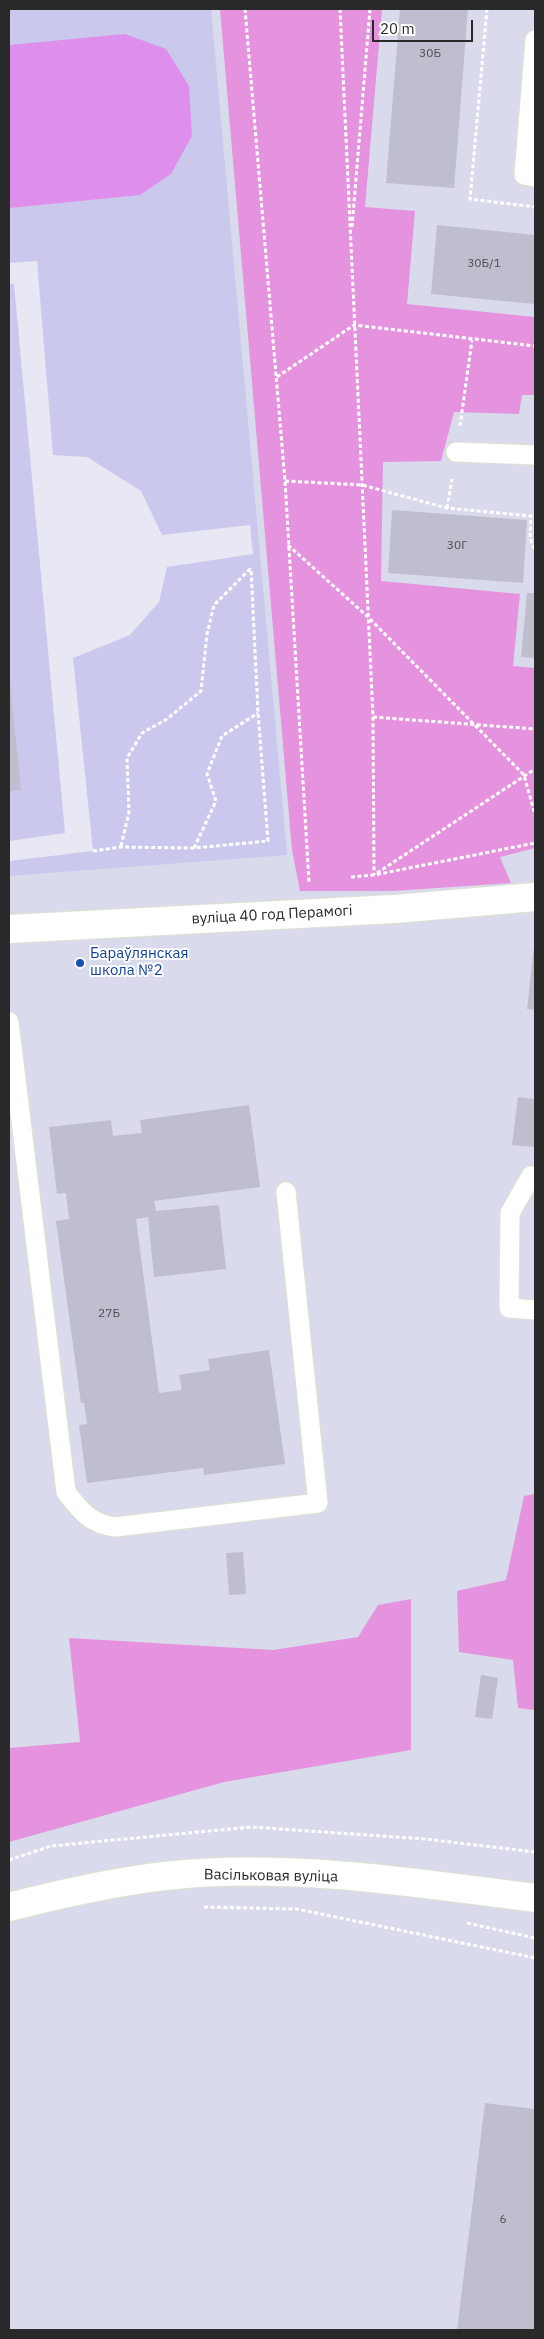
<!DOCTYPE html>
<meta charset="utf-8">
<style>
body{margin:0}
#map{position:relative;width:544px;height:2339px;overflow:hidden;background:#d9daec;font-family:"IBM Plex Sans",sans-serif}
canvas{display:block}
.frame{position:absolute;inset:0;border:10px solid #292929;pointer-events:none}
.scale{position:absolute;left:372px;top:20px;width:101px;height:22px;box-sizing:border-box;border:2px solid #292929;border-top:0;padding-left:6px;font-size:15px;line-height:18px;white-space:nowrap;color:#292929;-webkit-text-stroke:4px #fff;paint-order:stroke}
</style>
<div id="map">
<canvas width="544" height="2339"></canvas>
<div class="frame"></div>
<div class="scale">20 m</div>
</div>
<script>
const context = document.querySelector('canvas').getContext('2d');
context.lineJoin = 'round';
function paint(path, color) { context.fillStyle = color; context.fill(path, 'evenodd'); }
function stroke(path, color, width, dash) { context.strokeStyle = color; context.lineWidth = width; context.lineCap = dash ? 'butt' : 'round'; context.setLineDash(dash || []); context.stroke(path); }
function drawText(font, color, halo, rows, align = 'center') {
  context.font = font + ' "IBM Plex Sans",sans-serif'; context.lineWidth = 4; context.setLineDash([]); context.textBaseline = 'middle'; context.strokeStyle = halo; context.fillStyle = color; for (const [text, x, y, turn = 0] of rows) {
    context.save(); context.translate(x, y); context.rotate((+turn || 0) * Math.PI / 180); context.textAlign = isNaN(turn) ? turn : align; if (halo) context.strokeText(text, 0, 0); context.fillText(text, 0, 0); context.restore();
  }
}
const education = new Path2D(`
 M9,9H211L287,855L9,876Z`);
const green = new Path2D(`
 M220,9H382L365,207L415,211L407,304L535,317V395H522L519,414L454,412L441,461L383,462L381,581L520,594L513,666L535,668V848L500,857L511,883L393,891H300L292,850Z
 M535,1494V1710L518,1708L513,1660L459,1652L457,1591L506,1580L524,1496Z
 M411,1599V1750L224,1782L9,1842V1748L80,1742L69,1638L273,1650L358,1637L378,1605Z`);
const pitch = new Path2D(`
 M125,34L166,49L189,86L192,136L171,174L140,195L9,208V45Z`);
const plaza = new Path2D(`
 M37,261L53,455L87,457L141,491L162,535L250,525L253,554L167,567L159,602L130,635L73,658L93,851L9,861V841L65,833L14,284H9V263Z`);
const building = new Path2D(`
 M400,9H468L454,188L386,183Z
 M437,225L535,235V304L431,294Z
 M392,510L527,520L523,583L388,573Z
 M527,593H535V658L521,657Z
 M9,672L21,790L9,791Z
 M534,946H535V1010L527,1009Z
 M518,1097L535,1099V1147L512,1145Z
 M249,1105L260,1187L154,1201L156,1211L219,1205L226,1269L154,1277L148,1217L136,1219L159,1393L182,1390L179,1375L210,1370L208,1359L269,1350L285,1464L204,1475L203,1468L87,1483L79,1425L87,1424L84,1403H81L56,1221L69,1219L66,1193L57,1194L49,1127L111,1120L113,1136L142,1133L140,1120Z
 M243,1552L246,1594L229,1595L226,1553Z
 M481,1675L498,1678L492,1719L475,1717Z
 M485,2103L535,2109V2330H457Z`);
const path = new Path2D(`
 M245,9L285,481L309,882
 M340,9L373,717L374,875
 M487,9L470,199L535,207
 M352,227L370,9
 M277,377L354,325L535,346
 M460,426L472,340
 M285,481L362,485L447,508L531,516L530,539L535,549
 M447,508L452,479
 M288,545L368,617L524,775L535,815
 M373,717L535,729
 M121,846L129,812L127,758L142,733L167,719L201,691L207,634L214,605L250,569
 M194,848L216,801L207,774L222,736L258,713
 M93,851L121,847L194,848L268,841L258,713L251,568
 M377,873L535,769
 M351,877L374,875L535,843
 M9,1860L51,1846L251,1827L425,1839L535,1852
 M204,1907L297,1909L535,1958
 M467,1923L535,1938`);
const service = new Path2D(`
 M535,40L524,175L535,177
 M456,452L535,455
 M9,1022L66,1492C80,1510 90,1524 115,1527L318,1503L286,1192
 M535,1176H531L510,1213L509,1308L535,1310`);
const minor = new Path2D(`
 M9,1907C60,1894 112,1882 165,1876C286,1862 415,1883 535,1898`);
const tertiary = new Path2D(`
 M9,929L394,909L535,897`);
const markers = [
 [80,963,5,"#1a4fb4"]
];
const numberNames = [
 ["30Б",430,54],
 ["30Б/1",484,264],
 ["30Г",457,546],
 ["27Б",109,1314],
 ["6",503,2220]
];
const streetNames = [
 ["вуліца 40 год Перамогі",272,915,-3],
 ["Васільковая вуліца",271,1876,1]
];
const transitNames = [
 ["Бараўлянская",90,954],
 ["школа №2",90,971]
];
paint(education, '#cbc8ee');
paint(green, '#e593de');
paint(pitch, '#de8fec');
paint(plaza, '#e8e7f4');
paint(building, '#bfbece');
stroke(service, '#dee2cf', 21);
stroke(minor, '#dee2cf', 30);
stroke(tertiary, '#dee2cf', 30);
stroke(path, '#fff', 3, [4, 2.5]);
stroke(service, '#fff', 19);
stroke(minor, '#fff', 28);
stroke(tertiary, '#fff', 28);
for (const [x, y, r, color] of markers) { const dot = new Path2D(); dot.arc(x, y, r, 0, 2 * Math.PI); context.fillStyle = color; context.fill(dot); stroke(dot, '#fff', 2); }
drawText('12px', '#4e4e52', null, numberNames);
drawText('15px', '#292929', '#fff', streetNames);
drawText('15px', '#164399', '#fff', transitNames, 'left');
</script>
